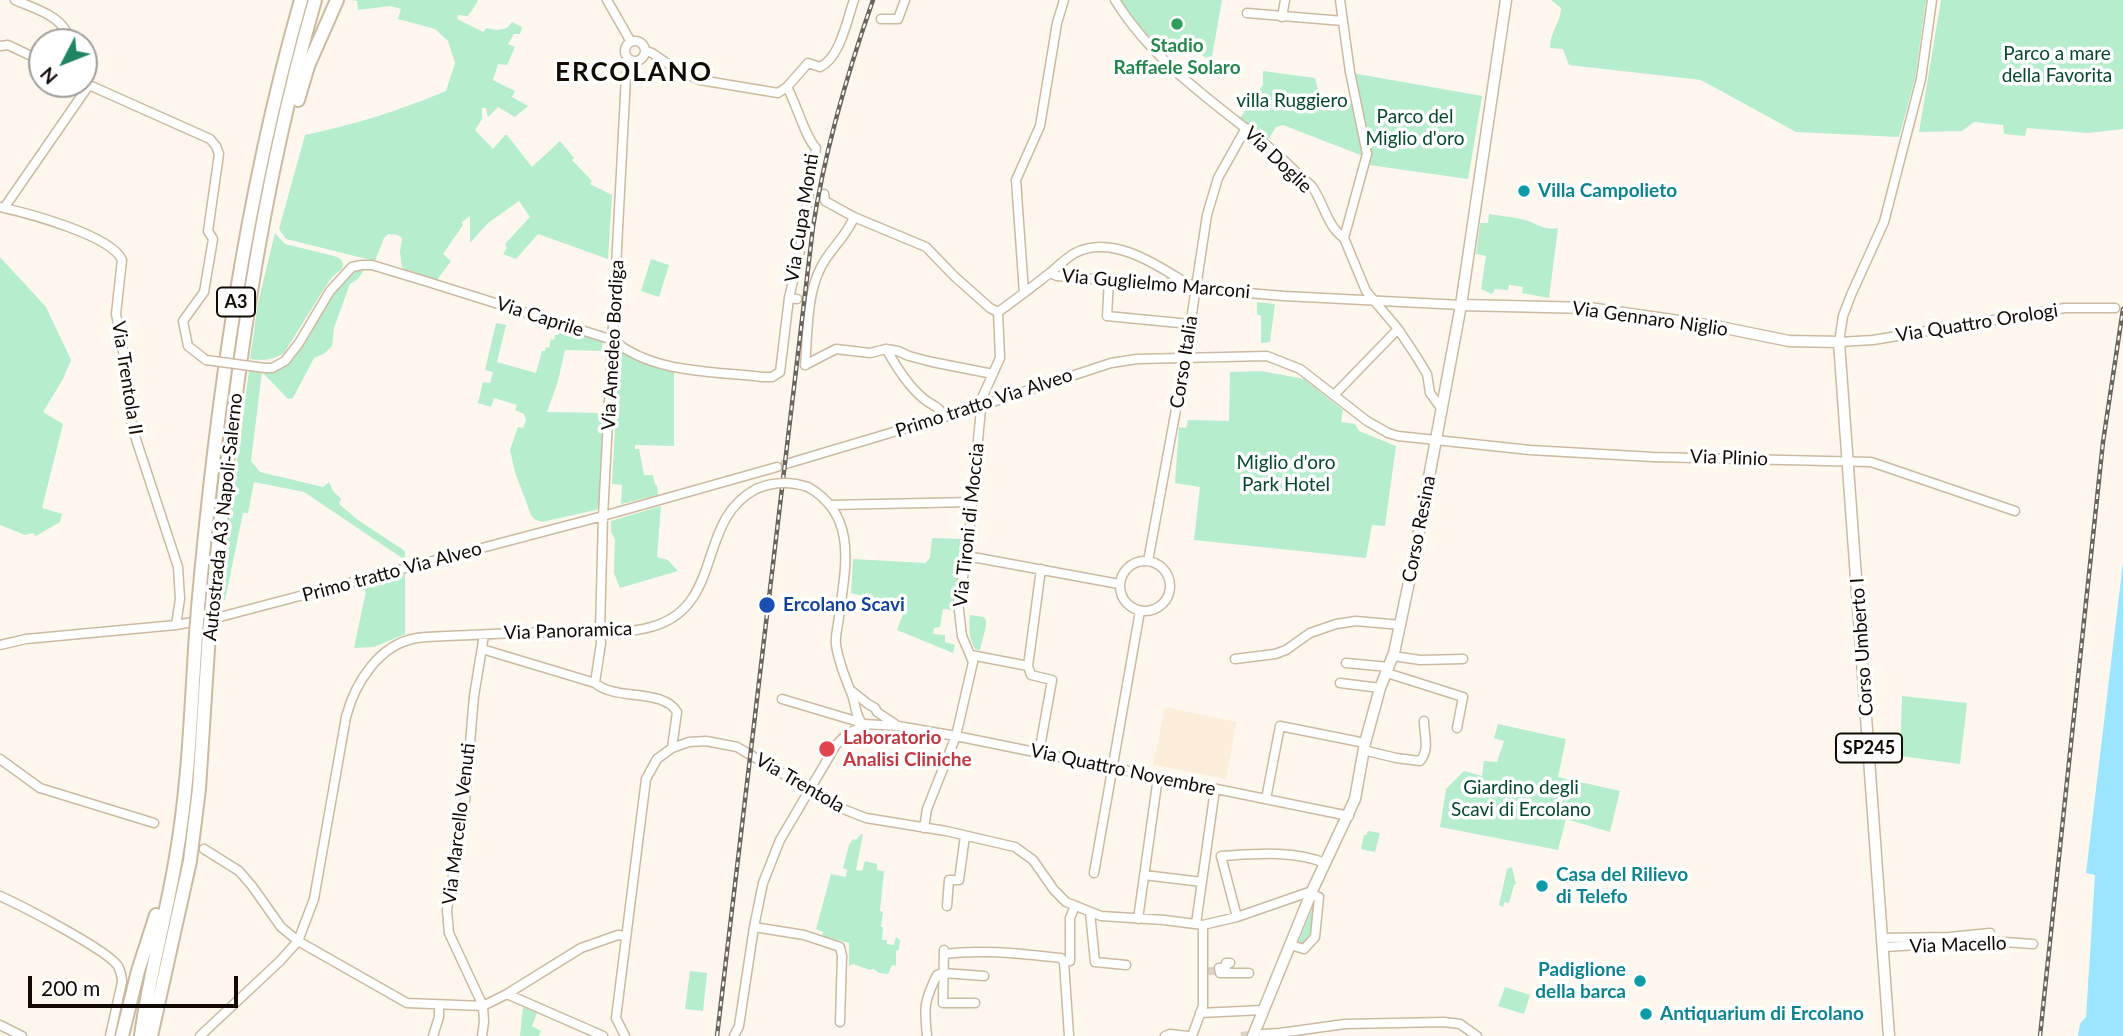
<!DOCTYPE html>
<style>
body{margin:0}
#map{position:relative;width:2123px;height:1036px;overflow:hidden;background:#fef7ed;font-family:Lato,sans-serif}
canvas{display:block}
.north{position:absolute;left:28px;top:28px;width:70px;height:70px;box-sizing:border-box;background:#fff;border:2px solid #a09d9b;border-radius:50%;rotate:228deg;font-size:19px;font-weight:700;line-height:28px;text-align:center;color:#110b04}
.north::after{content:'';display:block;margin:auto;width:24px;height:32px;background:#1f8560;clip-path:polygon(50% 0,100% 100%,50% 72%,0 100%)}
.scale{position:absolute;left:28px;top:976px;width:210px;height:32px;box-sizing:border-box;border:4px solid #110b04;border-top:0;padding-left:9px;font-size:21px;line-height:24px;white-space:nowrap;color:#110b04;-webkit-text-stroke:5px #fff;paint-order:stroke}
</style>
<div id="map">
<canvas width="2123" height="1036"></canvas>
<div class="north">N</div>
<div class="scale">200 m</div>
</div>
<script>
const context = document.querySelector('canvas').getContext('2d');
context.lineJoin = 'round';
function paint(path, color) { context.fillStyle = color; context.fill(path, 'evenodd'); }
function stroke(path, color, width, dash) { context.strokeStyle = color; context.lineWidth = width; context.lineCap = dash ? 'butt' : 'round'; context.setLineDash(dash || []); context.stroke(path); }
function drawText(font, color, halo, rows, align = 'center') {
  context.font = font + ' Lato,sans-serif'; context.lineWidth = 7; context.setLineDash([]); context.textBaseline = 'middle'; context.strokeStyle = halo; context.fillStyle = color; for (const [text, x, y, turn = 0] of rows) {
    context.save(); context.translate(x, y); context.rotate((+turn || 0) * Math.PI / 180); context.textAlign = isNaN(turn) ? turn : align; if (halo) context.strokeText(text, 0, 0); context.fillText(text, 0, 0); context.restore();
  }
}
const built = new Path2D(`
 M1165,707L1237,722L1226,779L1153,765Z`);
const green = new Path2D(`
 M351,0H477L478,1L468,16L458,15L457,19L483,32L487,28L497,30L507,28L512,22L522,27L520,34H514L508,44L515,47L507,65L498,64L493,80L515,91L512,97L528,106L515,117L498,107L488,117L486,108H482V119L475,130L493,149L505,135H507L532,167L560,141L574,158L572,160L592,181L590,184L612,195L608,259L538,234L516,259L503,254L507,248L505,244L530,217L519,201L488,223L470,243V216L462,222L463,225L443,254L451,261L437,280L402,268L400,252L402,238L398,235L388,234L384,238L375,261L286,239L279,229L305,135C354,125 400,110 446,91L455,63L448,41L435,29L398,19L401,9L390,6L358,10L357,1Z
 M1119,0H1222L1211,62L1189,45C1154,52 1136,28 1119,0Z
 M1551,0H1926L1915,79L1899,137L1796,132L1701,80L1569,65L1563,49L1550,48C1551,29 1560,25 1561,8Z
 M1941,0H2123V129L2088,133L2027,128L2025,136L2004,134L2003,125L1974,122L1962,131L1919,132Z
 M1263,71L1315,78L1323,110L1353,97L1363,156L1283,125L1276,127L1266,143L1238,121L1263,85Z
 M1352,73L1482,96L1468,179L1369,165L1367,140Z
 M1489,214C1500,216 1514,217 1525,220C1538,224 1544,231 1558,228L1549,298L1522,293L1523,287L1509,285L1508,290L1495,289L1492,294L1481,289L1486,256L1476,254L1480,223H1488Z
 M275,233L285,244L334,256L341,259L343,264L342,269L334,275L327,284L284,353C272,360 265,361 250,359L258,303Z
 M0,257L46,307L71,360L63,379L43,412L63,424L42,508L62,514L60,522L36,536L33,533L25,535L0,525Z
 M651,259L669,265L659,297L641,291Z
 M364,270L358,279L350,284L334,328L332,346L325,353L314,358L293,398L288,399L262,372L251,461L260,472L323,487L329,482L333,491L341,499L339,504L358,520L405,551V560L304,492L254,482L248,513H243L225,600L218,602L249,371L262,372L287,362L344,277L354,271Z
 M1257,302L1275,304L1270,342L1261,343V316L1257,314Z
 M496,323L506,325L497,362L536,373L542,351H545L546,347L549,348L551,339L554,340L555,335H558L560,327L603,338L602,351L565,350L558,381L547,412L603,413L599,507L596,510L542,522L534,519L531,515L515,472L510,450L518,427L523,428L526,420L524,414L515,410L517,405L494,398L491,407L478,403L483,382L490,383L493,372L485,370Z
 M619,350L640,360L674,370V446L635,445V449H639L644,475H653L655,485H657L658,495L621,504L622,485L612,484Z
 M1261,371L1304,379L1343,410L1341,422L1355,424L1359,431L1396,446L1385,526L1372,525L1366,558L1194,540L1200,487L1175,483L1179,427L1186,428L1188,420L1229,421L1230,372Z
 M661,506L657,557L668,560L678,571L620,588L614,573L615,539L611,532V521Z
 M932,538L963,539L955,610L943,609L940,627L934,628L933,634L945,635V642L955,645L953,653L897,630L903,614L866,597L851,593L853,559L925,563L930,558Z
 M405,574V634L374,647L354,648L366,591L355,586Z
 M970,615L984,617L986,621C986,632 982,639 980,650L975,649C968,637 969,627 970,615Z
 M1902,696L1967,703L1960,764L1900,756Z
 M1498,724L1566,739L1558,777L1620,791L1610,832L1566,819L1558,850L1440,827L1446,789L1464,771L1482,776L1484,761L1497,762L1504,741L1494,738Z
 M1368,831L1380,833L1375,852L1361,849L1364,835H1366Z
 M861,834H863L856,870L862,871L865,861L877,864V870L884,871L880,911L883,912L881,927H883L882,940H887V944L894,945L896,937L900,940L899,950L896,951V966L892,965L888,974L879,973L874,969L870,970L853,964L849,966V943L822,936L823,932L816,929L831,874L846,877L847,870L843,868L849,845L853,839L856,840Z
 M1512,867L1516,884L1514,885L1509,903L1504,902L1503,907L1499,905L1507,869Z
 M1314,904L1318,905L1314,930L1303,948L1297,946Z
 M690,971L707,973L703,1011L685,1009Z
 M1505,987L1530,995L1524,1014L1498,1006Z
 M523,1007L537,1013L532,1026L541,1031L539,1036H520Z`);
const water = new Path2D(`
 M2123,562V1036H2078L2080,1024L2086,1017L2095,875L2086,873Z`);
const minorTunnel = new Path2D(`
 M1208,971H1217
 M1241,1036L1257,1034`);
const minor = new Path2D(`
 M15,0C33,8 56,14 66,31L64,42
 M607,0L631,42
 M1115,0C1148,54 1200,93 1249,131C1266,144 1282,158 1297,173C1302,178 1309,183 1313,188C1324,204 1327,226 1344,238
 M1340,0L1350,72L1367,154L1344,238L1366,291L1398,329L1416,356L1427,374L1430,393L1441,408
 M1932,0L1921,79L1884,222L1851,295L1843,316L1839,342L1873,340L2065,308H2115
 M1247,13L1343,21
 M1282,17L1285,0
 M881,19H898L905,0
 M625 51a10 10 0 1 1 20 0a10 10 0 1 1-20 0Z
 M0,46L8,45L42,61
 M646,51L652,53L674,68L700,80L778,93L787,87L808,63L820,67C840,58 847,20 854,0
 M787,87C796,103 806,139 816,148L799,255L789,298
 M824,194L825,201L854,217L926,247L954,276L990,308L998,312
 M0,207C27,213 111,235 122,260L116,314L129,383L132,427L178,567L180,599L176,625
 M4,208L89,85L210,139L216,146L219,154L208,231L213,239L204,292L183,321L188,346L206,360
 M1050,273L1057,276L1154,284H1188L1236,292L1284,296L1461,305
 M1109,280L1107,316L1190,324
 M1024,293L1016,180L1040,126L1057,23L1064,0
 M998,312C1015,300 1033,286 1050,273C1058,266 1066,258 1075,253C1111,234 1156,264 1186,283
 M886,349C896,366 908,386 924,399C931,405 941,407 944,417
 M805,365L836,349L870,353L886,349L898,351L909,356L932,362L993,374
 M805,365C808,334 806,296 821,267C830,249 847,236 854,217
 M265,368H272L285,361L299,343L330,291L352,267L362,265H372L425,281L613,340C654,374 713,371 762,377H772L780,372L789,298L797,299
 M1334,395L1398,329
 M786,464L974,408L1111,363L1137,359L1267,356L1300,369L1367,421L1388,433L1398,436L1530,450L1653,457L1871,462L2015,511
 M808,487C859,516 845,569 839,617C838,626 835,636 836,644C838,662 846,679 852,695C856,705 855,717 863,724L898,726L956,736L1349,816
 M830,505L972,502
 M967,556L1119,584
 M1120 586a25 25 0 1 1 50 0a25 25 0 1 1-50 0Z
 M1148,561L1184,366L1207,215L1218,178L1246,128
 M0,645L26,639L176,625L220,617L603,516L777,467
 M482,649L595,683C615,701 663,688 677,712L672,748
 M971,655L1028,666L1041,569
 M1393,656L1420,660L1463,659
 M1235,659L1275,654L1286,650L1310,633L1336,624L1356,621L1401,625
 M1346,663L1389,667
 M1028,666L1031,675L1052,680L1039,753
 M1387,673L1463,697L1457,728
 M595,683L601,643L600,631L603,516L626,76L631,60
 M1340,683L1380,688
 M853,692L868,704L875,708L877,712L895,724
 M782,699L859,722
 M1363,750L1396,758L1420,761C1430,750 1424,735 1424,721
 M0,759L40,788L154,823
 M1266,799L1280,726L1365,743
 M924,828L927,809L956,736L973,662L962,636L958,602L967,556L982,398L1000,358L998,312
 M204,849L239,871L252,886L281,927L298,941L407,1003L483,1006L507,994L581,948L618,935L626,936
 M1094,873L1140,611
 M1144,875L1202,882
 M0,896C22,906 106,949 118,966C121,972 122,976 122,982L110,1036
 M947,906L949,880H959L965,836
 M1090,912L1095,962L1126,965
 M1237,917L1221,856C1255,854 1293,850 1325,863
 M1138,919L1158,777
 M1196,924L1215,789
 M754,927L804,935L840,947L842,956L840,1022
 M1883,938L1949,937L1990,933
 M1290,945L1304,949L1315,937L1319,897L1311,894
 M1884,947L1989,941L2033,944
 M944,950L943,1003H975
 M944,954C983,949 1022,954 1061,958L1064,962
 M1230,963H1226V967L1219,968L1220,973H1249
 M507,994L603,1036
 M1200,1013L1263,1010
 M0,1025L22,1036
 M1263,1034L1280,1033L1345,1024L1444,1022L1460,1024L1477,1036
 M200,1036L280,961L298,941L314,899L346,717C355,683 379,644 417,638C434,636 453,636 470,635C504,633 538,632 571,632C597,632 626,634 651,627C725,607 695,521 756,489
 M433,1036L439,1017V1006
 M482,1036L484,1022L483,1006L449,933L447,910L464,813L474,696L484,635
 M625,1036L616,1018L646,779L657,759L672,748L689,742L706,741L737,747L843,809L866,818L946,831L1015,847L1033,860L1054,890L1066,902L1101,916L1164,920L1203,925L1237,917L1312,891
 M734,1036L739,1026L754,927L763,883L780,840L836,745L848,733L867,725
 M927,1036C924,1007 924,1001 937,975L943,973L984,976
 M1069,1036L1064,962L1070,961V918L1075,906
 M1165,1036L1170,1034L1188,1036
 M1192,1036L1203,1006V925`);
const major = new Path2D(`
 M1461,305L1589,308L1720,327L1789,341L1839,342L1889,1036
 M1253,1036L1312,891L1355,799L1365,743L1380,688L1394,653L1413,563L1461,305L1506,0`);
const highway = new Path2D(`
 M298,100L308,66L337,0
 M212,604C232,401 258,197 315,0
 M198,608C216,405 245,196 301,0
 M122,1036L138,971L156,915
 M141,1036C149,975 166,918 176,857C189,783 191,708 196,634
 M151,1036L190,861L199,789L209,633`);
const rail = new Path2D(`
 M717,1036L813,227C825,149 847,74 873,0
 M2040,1036L2103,442L2123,309`);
const minorBridge = new Path2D(`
 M206,360L265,368
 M756,489C772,482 790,481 808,487`);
const highwayBridge = new Path2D(`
 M209,633L212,604
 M196,634L198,608`);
const markers = [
 [1177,24,7,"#2e9e5b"],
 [1524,191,7,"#0f9aa8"],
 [767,605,9,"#1a4fb4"],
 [827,749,9,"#e0444e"],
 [1542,886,7,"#0f9aa8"],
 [1640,981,7,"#0f9aa8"],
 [1646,1014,7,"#0f9aa8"]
];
const shields = [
 [236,302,38],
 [1869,748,66]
];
const shieldNames = [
 ["A3",236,302],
 ["SP245",1869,748]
];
const leisureNames = [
 ["Stadio",1177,46],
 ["Raffaele Solaro",1177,68]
];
const parkNames = [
 ["Parco a mare",2057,54],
 ["della Favorita",2057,76],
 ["villa Ruggiero",1292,101],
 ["Parco del",1415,117],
 ["Miglio d'oro",1415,139],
 ["Miglio d'oro",1286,463],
 ["Park Hotel",1286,485],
 ["Giardino degli",1521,788],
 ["Scavi di Ercolano",1521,810]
];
const streetNames = [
 ["Via Doglie",1278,160,44],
 ["Via Cupa Monti",802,218,-81],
 ["Via Guglielmo Marconi",1156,284,5],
 ["Via Caprile",540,317,18],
 ["Via Gennaro Niglio",1650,319,8],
 ["Via Quattro Orologi",1977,323,-9],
 ["Via Amedeo Bordiga",613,345,-87],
 ["Corso Italia",1184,362,-81],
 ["Via Trentola II",127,378,81],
 ["Primo tratto Via Alveo",984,403,-18],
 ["Via Plinio",1729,458,2],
 ["Autostrada A3 Napoli-Salerno",223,517,-84],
 ["Via Tironi di Moccia",969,525,-84],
 ["Corso Resina",1419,529,-79],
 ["Primo tratto Via Alveo",392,572,-15],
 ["Via Panoramica",568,631,-2],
 ["Corso Umberto I",1862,647,-94],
 ["Via Quattro Novembre",1123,770,12],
 ["Via Trentola",800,783,30],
 ["Via Marcello Venuti",459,824,-83],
 ["Via Macello",1958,945,-2]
];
const cultureNames = [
 ["Villa Campolieto",1538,191],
 ["Casa del Rilievo",1556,875],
 ["di Telefo",1556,897],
 ["Padiglione",1626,970,"right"],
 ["della barca",1626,992,"right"],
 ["Antiquarium di Ercolano",1660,1014]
];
const transitNames = [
 ["Ercolano Scavi",783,605]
];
const healthNames = [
 ["Laboratorio",843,738],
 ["Analisi Cliniche",843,760]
];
const districtNames = [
 ["ERCOLANO",634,73]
];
paint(built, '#fceedb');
paint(green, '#b6edcd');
paint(water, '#9ce5fe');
stroke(minorTunnel, '#dad4ca', 8, [8, 4]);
stroke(minor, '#cbbaa1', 11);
stroke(major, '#cbbaa1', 13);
stroke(highway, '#cbbaa1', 16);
stroke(minor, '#fff', 8);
stroke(major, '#fff', 10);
stroke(highway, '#fff', 12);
stroke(rail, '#6a645c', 4.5);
stroke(rail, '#fff', 2, [5]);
stroke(minorBridge, '#cbbaa1', 11, []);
stroke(highwayBridge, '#cbbaa1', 16, []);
stroke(minorBridge, '#fff', 8);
stroke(highwayBridge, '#fff', 12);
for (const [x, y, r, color] of markers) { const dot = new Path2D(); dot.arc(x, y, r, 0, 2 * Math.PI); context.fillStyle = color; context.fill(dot); stroke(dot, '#fff', 2.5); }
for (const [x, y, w] of shields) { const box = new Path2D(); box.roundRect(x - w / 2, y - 14.5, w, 29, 5); context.fillStyle = '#fff'; context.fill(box); stroke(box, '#110b04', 2); }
drawText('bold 18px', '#110b04', null, shieldNames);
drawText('bold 19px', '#27864d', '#fff', leisureNames);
drawText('19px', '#06482d', '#fff', parkNames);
drawText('19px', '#110b04', '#fff', streetNames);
drawText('bold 19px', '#0d838f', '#fff', cultureNames, 'left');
drawText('bold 19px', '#164399', '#fff', transitNames, 'left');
drawText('bold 19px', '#be3a42', '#fff', healthNames, 'left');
context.letterSpacing = '2px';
drawText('bold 26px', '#110b04', '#fff', districtNames);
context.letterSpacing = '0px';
</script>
